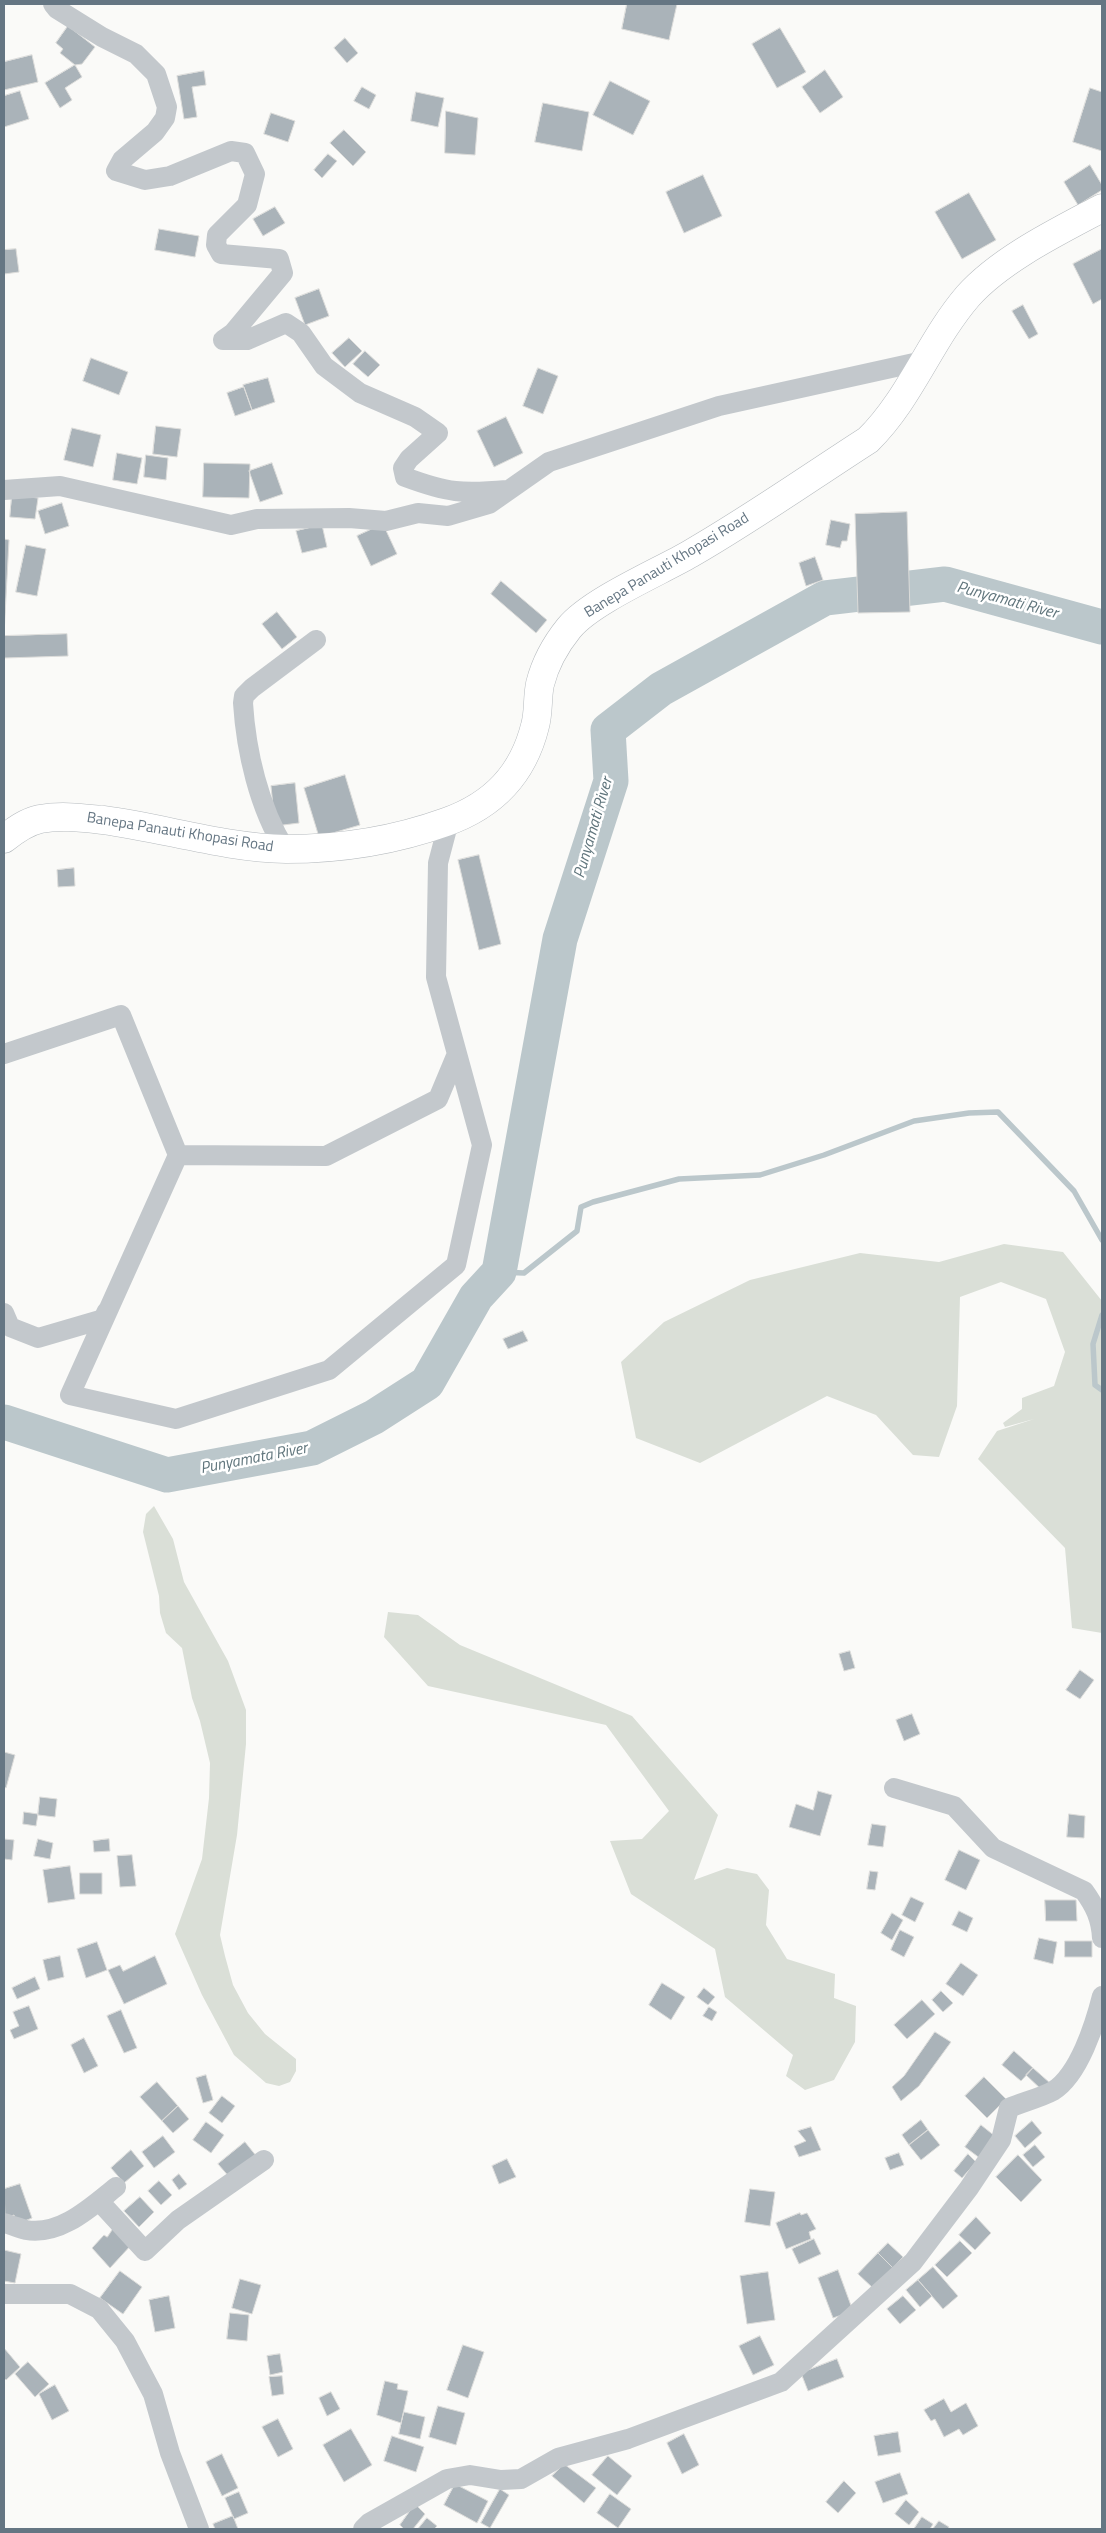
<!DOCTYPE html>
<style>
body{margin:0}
#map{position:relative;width:1106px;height:2533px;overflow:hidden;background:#fafaf8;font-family:"Titillium Web",sans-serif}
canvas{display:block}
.frame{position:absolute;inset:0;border:5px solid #657683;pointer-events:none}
</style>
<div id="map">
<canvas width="1106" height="2533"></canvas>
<div class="frame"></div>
</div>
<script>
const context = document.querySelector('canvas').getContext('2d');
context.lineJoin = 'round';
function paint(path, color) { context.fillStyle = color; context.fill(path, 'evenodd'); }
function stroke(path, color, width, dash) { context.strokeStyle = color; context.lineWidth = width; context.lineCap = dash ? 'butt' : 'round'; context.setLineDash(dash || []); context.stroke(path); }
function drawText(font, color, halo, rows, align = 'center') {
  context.font = font + ' "Titillium Web",sans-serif'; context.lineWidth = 5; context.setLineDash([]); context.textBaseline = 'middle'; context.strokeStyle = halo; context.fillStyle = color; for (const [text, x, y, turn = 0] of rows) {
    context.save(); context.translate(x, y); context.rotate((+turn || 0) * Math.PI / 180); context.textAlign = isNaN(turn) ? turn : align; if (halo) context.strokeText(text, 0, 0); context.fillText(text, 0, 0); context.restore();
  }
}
const green = new Path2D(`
 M1004,1244L1063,1252L1102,1301V1633L1072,1628L1065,1548L978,1459L997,1431L1034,1419L1005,1427L1003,1423L1022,1409V1398L1054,1386L1065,1352L1046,1299L1001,1282L960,1297L957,1406L939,1457L913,1455L876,1415L827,1396L700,1463L636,1438L621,1362L664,1322L750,1280L860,1253L939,1262Z
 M154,1506L173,1539L184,1582L228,1661L246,1710V1744L237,1835L220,1935L225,1956L233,1985L248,2013L265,2034L296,2059V2071L290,2082L279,2086L266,2083L234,2055L202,1995L175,1934L202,1859L209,1798L210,1763L200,1721L192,1698L182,1648L166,1633L160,1613L159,1596L143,1532L146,1514Z
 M388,1612L418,1615L460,1645L632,1716L718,1815L694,1880L727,1868L757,1874L769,1890L766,1925L787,1959L835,1974L834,1998L856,2006L855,2042L834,2080L805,2090L786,2076L793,2055L725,1997L715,1949L631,1894L610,1841L642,1839L669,1811L606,1725L428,1686L384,1637Z`);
const stream = new Path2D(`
 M499,1272L524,1273L577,1231L581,1207L593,1202L679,1179L760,1175L824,1155L914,1121L969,1113L998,1112L1074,1191L1102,1240
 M1102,1315L1093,1344L1095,1385L1102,1390`);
const river = new Path2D(`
 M4,1422L167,1475L312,1448L374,1417L427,1383L476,1297L499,1272L560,939L611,781L608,730L661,689L825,598L945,584L1102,627`);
const building = new Path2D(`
 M627,4H677L669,40L622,29Z
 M68,26L95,47L82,64L75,65L60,53L63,49L56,43Z
 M780,28L806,72L777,88L752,44Z
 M345,38L358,53L347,63L334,48Z
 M32,55L38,82L4,90V62Z
 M75,65L82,77L65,88L72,100L60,108L45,83Z
 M825,70L843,97L820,113L802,87Z
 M204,71L206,85L192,87L197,117L184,119L177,76Z
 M610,81L650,101L633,135L593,115Z
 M362,87L376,95L369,109L354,101Z
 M1090,88L1102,92V151L1073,142Z
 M20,91L29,119L4,127V96Z
 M416,92L444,98L438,127L411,121Z
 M543,103L589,112L582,151L535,142Z
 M446,111L478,118L475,155L445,153Z
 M271,113L295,121L288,142L264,134Z
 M344,130L366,152L353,166L330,143Z
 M328,154L337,161L322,178L314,170Z
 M1090,165L1102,185V190L1078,205L1064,182Z
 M703,175L722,216L684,233L666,192Z
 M969,193L996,240L962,259L935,212Z
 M275,207L285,223L263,236L253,219Z
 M159,229L199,236L195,257L155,250Z
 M16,249L19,272L4,274V250Z
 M1102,249V299L1093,304L1073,264Z
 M319,289L329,316L305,325L295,298Z
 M1023,305L1038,334L1029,339L1012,311Z
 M349,338L362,351L345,367L332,353Z
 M365,351L380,365L368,377L353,364Z
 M91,358L128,372L119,395L83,381Z
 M538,368L558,376L543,414L523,406Z
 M268,378L275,402L252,410L243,385Z
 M244,387L252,410L235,416L227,393Z
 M506,417L523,453L494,467L477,431Z
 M156,426L181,429L177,457L153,454Z
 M72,428L101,435L93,467L64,460Z
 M117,453L142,458L137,484L113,480Z
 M146,455L168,458L166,480L144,477Z
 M204,463L250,464L249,498L203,497Z
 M272,463L283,494L260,502L249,471Z
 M12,495L38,498L35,519L10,517Z
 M62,503L69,526L45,534L38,511Z
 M907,512L910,612L858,613L855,514Z
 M831,520L850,524L847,541H842L840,548L826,545Z
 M383,524L397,554L371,566L357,536Z
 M322,525L327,547L302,553L296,531Z
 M4,539L9,540L4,635Z
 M26,545L46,549L37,596L16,592Z
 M815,557L823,580L806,586L799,563Z
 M501,581L547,620L536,633L491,594Z
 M277,612L297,637L282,649L262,624Z
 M67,634L68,656L4,658V636Z
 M345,775L360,825L319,837L304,788Z
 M295,783L299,823L275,826L271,786Z
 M479,855L501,944L479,950L458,860Z
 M74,868L75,886L58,887L57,870Z
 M523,1331L528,1341L508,1349L503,1339Z
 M850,1651L855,1668L844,1671L839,1654Z
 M1080,1670L1094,1680L1080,1699L1066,1690Z
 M912,1714L920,1734L904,1741L896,1720Z
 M4,1752L15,1755L6,1788L4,1787Z
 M818,1791L832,1795L820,1836L789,1827L796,1804L813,1810Z
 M40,1797L57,1799L55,1817L38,1815Z
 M24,1812L38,1814L36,1826L23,1824Z
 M1069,1814L1085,1816L1084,1838L1067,1837Z
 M872,1824L886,1826L883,1847L868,1845Z
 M4,1839L14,1840L12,1860L4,1859Z
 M38,1839L53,1843L50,1859L34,1856Z
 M109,1839L110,1851L94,1852L93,1841Z
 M959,1850L980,1860L966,1890L945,1880Z
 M132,1855L136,1886L120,1887L117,1856Z
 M70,1866L75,1899L48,1903L43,1870Z
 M870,1871L878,1872L875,1890L867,1889Z
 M80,1873H102V1894H80Z
 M911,1897L924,1903L915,1922L902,1915Z
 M1045,1900H1076L1077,1921H1046Z
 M959,1911L973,1918L967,1932L952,1925Z
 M892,1913L903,1920L892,1940L881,1933Z
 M900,1930L914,1937L904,1957L891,1950Z
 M1039,1938L1057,1942L1053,1964L1034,1959Z
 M1065,1941H1092V1957H1065Z
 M97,1942L107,1970L86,1978L77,1949Z
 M60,1956L64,1977L48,1981L43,1960Z
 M155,1956L167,1984L124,2004L108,1970L120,1965L123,1971Z
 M961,1963L978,1975L963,1996L946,1984Z
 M35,1977L40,1989L17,1999L12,1988Z
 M662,1983L685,1997L671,2020L649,2005Z
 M704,1988L715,1997L708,2005L697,1997Z
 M941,1991L953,2003L943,2012L932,2000Z
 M922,2000L935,2014L907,2039L894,2025Z
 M29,2006L38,2029L14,2039L10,2030L19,2026L13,2012Z
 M709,2007L717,2012L712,2021L703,2016Z
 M121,2010L137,2048L124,2053L107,2016Z
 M935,2032L951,2042L919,2086L901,2101L892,2087L904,2076Z
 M84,2038L98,2066L84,2073L71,2045Z
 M1014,2051L1033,2068L1021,2081L1002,2065Z
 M1033,2068L1050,2083L1043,2091L1026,2075Z
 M206,2075L213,2100L203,2103L196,2078Z
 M984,2077L1006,2099L987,2118L965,2096Z
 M157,2082L178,2106L162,2121L140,2097Z
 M222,2096L235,2106L222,2123L209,2113Z
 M178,2106L189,2119L173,2133L162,2121Z
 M921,2120L928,2130L909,2145L902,2135Z
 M1032,2121L1042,2133L1025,2148L1015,2136Z
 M206,2122L224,2135L211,2153L193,2140Z
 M981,2125L996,2137L981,2159L965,2147Z
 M811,2127L821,2150L799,2157L794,2146L806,2141L798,2131Z
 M928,2130L940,2145L921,2160L909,2145Z
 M163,2136L175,2152L154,2168L142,2152Z
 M245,2142L257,2157L231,2179L218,2164Z
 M1035,2145L1045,2157L1033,2167L1023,2155Z
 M131,2150L144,2166L124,2183L111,2168Z
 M899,2153L904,2165L890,2170L885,2158Z
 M968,2154L976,2162L962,2178L954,2171Z
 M1018,2155L1042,2180L1021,2202L996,2177Z
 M507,2159L516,2177L499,2184L492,2166Z
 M179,2174L187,2184L179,2190L172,2180Z
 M159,2181L172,2195L161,2205L148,2191Z
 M20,2184L32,2218L17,2224L14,2215L5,2218L4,2189Z
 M750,2189L775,2192L770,2226L745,2222Z
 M140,2197L154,2212L139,2227L124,2211Z
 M800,2213L801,2215L807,2213L816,2229L809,2232L811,2239L786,2249L776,2223Z
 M976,2217L991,2233L975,2250L959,2235Z
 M115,2226L133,2243L110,2268L92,2248L104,2235L107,2237Z
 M814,2239L821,2254L799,2264L792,2249Z
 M960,2241L972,2253L947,2277L935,2265Z
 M888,2243L903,2257L893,2268L878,2253Z
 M4,2250L21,2254L15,2283L4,2281Z
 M878,2253L893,2268L874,2289L858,2274Z
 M933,2267L958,2296L943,2309L918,2280Z
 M838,2270L853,2311L833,2318L818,2278Z
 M120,2271L142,2287L123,2314L100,2298Z
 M768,2272L775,2320L747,2324L740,2276Z
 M240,2279L261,2285L252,2314L232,2308Z
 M918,2280L932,2296L920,2307L906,2290Z
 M169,2296L175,2328L155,2332L149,2300Z
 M903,2296L916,2310L900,2324L887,2309Z
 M230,2313L249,2315L247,2341L227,2339Z
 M760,2336L774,2365L753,2375L739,2346Z
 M463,2345L484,2352L468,2398L447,2390Z
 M4,2348L20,2367L6,2380L4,2378Z
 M280,2354L283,2372L270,2375L267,2356Z
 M837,2359L844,2377L808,2391L801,2373Z
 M28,2362L49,2384L35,2397L15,2374Z
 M282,2376L284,2394L272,2396L269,2377Z
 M385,2381L398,2384L397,2389L408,2391L401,2423L377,2415Z
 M55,2385L69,2411L52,2420L39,2394Z
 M331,2392L340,2409L327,2416L319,2398Z
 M944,2399L951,2412L966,2403L978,2426L963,2435L959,2429L944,2437L935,2419L931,2421L924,2410Z
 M438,2406L465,2413L456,2445L429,2437Z
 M404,2412L425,2417L420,2439L399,2434Z
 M278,2419L293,2449L278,2457L262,2427Z
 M351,2429L372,2465L344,2482L323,2445Z
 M898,2432L901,2452L878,2456L874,2436Z
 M684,2434L699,2465L682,2474L667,2443Z
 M392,2436L424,2447L416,2472L384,2461Z
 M222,2454L238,2488L222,2496L206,2462Z
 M608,2456L632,2476L617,2495L592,2475Z
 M564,2464L596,2488L584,2503L552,2476Z
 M900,2473L908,2494L883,2503L875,2482Z
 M844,2481L856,2493L838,2513L826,2502Z
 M455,2484L488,2501L477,2523L444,2505Z
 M500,2489L509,2495L490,2528L481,2523Z
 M239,2492L248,2513L234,2519L225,2498Z
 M610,2494L631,2509L618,2528L597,2513Z
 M906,2500L919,2512L909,2525L895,2514Z
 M415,2504L425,2514L413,2529H404L400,2525Z
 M233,2516L238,2529H215L213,2524Z
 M922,2517L933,2524L930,2529H914Z
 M427,2518L437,2526L434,2529H418Z
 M939,2521L949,2527L948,2529H933Z`);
const minor = new Path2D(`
 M53,4L57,9L102,37L136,54L156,74L167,107L165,118L155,132L122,160L116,171L145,180L170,176L231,151L245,153L255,174L247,205L217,235L216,245L221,254L279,259L283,273L233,333L223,340H247L286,323L301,333L324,366L360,393L415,417L438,433L409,459L403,468L405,477C448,493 462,494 507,490
 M4,490L60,486L231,525L257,519L349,518L386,521L418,513L448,516L489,504L549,462L719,406L923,361
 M285,849C259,808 246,751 243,703L244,696L252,688L316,640
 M4,1054L121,1015L178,1155L70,1395L176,1419L329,1370L456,1265L482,1145L436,977L438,863L449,821
 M178,1155L326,1156L438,1099L456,1056
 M4,1313L10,1327L38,1338L103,1319L107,1311
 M894,1788L954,1806L993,1848L1084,1891C1095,1906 1101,1919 1102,1938
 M99,2201L145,2251L178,2220L264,2160
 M4,2223C11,2225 19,2228 26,2230C61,2236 92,2206 116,2187
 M4,2294H70L99,2309L125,2341L153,2394L170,2453L199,2529
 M363,2529L369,2523L447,2479L470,2475L501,2480L521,2479L558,2458L628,2439L781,2382L913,2262L969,2188L1001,2140L1009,2108C1023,2102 1040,2098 1053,2091C1079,2075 1095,2024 1102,1996`);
const primary = new Path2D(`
 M4,839C15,830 26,822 40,819C61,815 83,818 103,820C164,828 225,848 286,849C340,849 396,840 446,822C494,805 523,774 535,726C539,712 537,698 540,684C545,664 556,644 569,628C591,601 659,572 690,554C751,519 809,478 868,440C910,399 930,340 968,296C1001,259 1059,231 1102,208`);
const streetNames = [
 ["Banepa Panauti Khopasi Road",667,566,-31],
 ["Banepa Panauti Khopasi Road",180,833,9]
];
const waterNames = [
 ["Punyamati River",1007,601,15],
 ["Punyamati River",594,828,-74],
 ["Punyamata River",254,1459,-11]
];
paint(green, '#dadfd7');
stroke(stream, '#bbc7cb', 5.5);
stroke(river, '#bbc7cb', 35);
paint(building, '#aab3b9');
stroke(building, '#dcdcda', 1);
stroke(primary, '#b5babe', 29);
stroke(minor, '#c3c8cc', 20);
stroke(primary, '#fff', 28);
drawText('15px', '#657683', '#fff', streetNames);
drawText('italic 16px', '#60757c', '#fff', waterNames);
</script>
